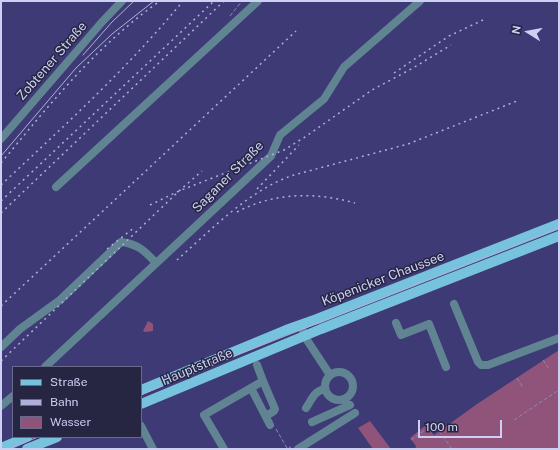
<!DOCTYPE html>
<meta charset="utf-8">
<style>
body{margin:0}
#map{position:relative;width:560px;height:450px;overflow:hidden;background:#3d3a76;font-family:"Public Sans",sans-serif}
canvas{display:block}
.frame{position:absolute;inset:0;border:2px solid #cdcff3;pointer-events:none}
.legend{position:absolute;left:12px;top:366px;width:130px;height:72px;box-sizing:border-box;background:#262642;border:1px solid #696a89;margin:0;padding:5px 7px;list-style:none;font-size:12px;color:#cdcff3}
.legend li{display:flex;align-items:center;gap:8px;height:20px}
.legend b{width:20px;border:1px solid #696a89}
.north{position:absolute;left:508px;top:12px;width:40px;height:40px;-webkit-text-stroke:3px #262642;paint-order:stroke;rotate:281deg;font-size:11px;font-weight:700;line-height:16px;text-align:center;color:#cdcff3}
.north::after{content:'';display:block;margin:auto;width:14px;height:18px;background:#cdcff3;clip-path:polygon(50% 0,100% 100%,50% 72%,0 100%)}
.scale{position:absolute;left:418px;top:420px;width:84px;height:18px;box-sizing:border-box;border:2px solid #cdcff3;border-top:0;padding-left:5px;font-size:12px;line-height:14px;white-space:nowrap;color:#cdcff3;-webkit-text-stroke:3px #262642;paint-order:stroke}
</style>
<div id="map">
<canvas width="560" height="450"></canvas>
<div class="frame"></div>
<ul class="legend">
<li><b style="height:5px;background:#77c2dd"></b>Straße</li>
<li><b style="height:5px;background:#afb0d9"></b>Bahn</li>
<li><b style="height:11px;background:#905379"></b>Wasser</li>
</ul>
<div class="north">N</div>
<div class="scale">100 m</div>
</div>
<script>
const context = document.querySelector('canvas').getContext('2d');
context.lineJoin = 'round';
function paint(path, color) { context.fillStyle = color; context.fill(path, 'evenodd'); }
function stroke(path, color, width, dash) { context.strokeStyle = color; context.lineWidth = width; context.lineCap = dash ? 'butt' : 'round'; context.setLineDash(dash || []); context.stroke(path); }
function drawText(font, color, halo, rows, align = 'center') {
  context.font = font + ' "Public Sans",sans-serif'; context.lineWidth = 3; context.setLineDash([]); context.textBaseline = 'middle'; context.strokeStyle = halo; context.fillStyle = color; for (const [text, x, y, turn = 0] of rows) {
    context.save(); context.translate(x, y); context.rotate((+turn || 0) * Math.PI / 180); context.textAlign = isNaN(turn) ? turn : align; if (halo) context.strokeText(text, 0, 0); context.fillText(text, 0, 0); context.restore();
  }
}
const water = new Path2D(`
 M148,321L153,324V331L145,332L143,331Z
 M559,350V449H415L416,446L410,438L426,425L434,435L477,404Z
 M370,421L391,449H373L358,428Z`);
const path = new Path2D(`
 M230,16L242,1
 M543,360L549,369
 M517,378L523,388
 M353,387L358,388
 M514,420L559,390
 M276,429L287,448L291,447
 M439,431L452,449
 M411,440L428,428`);
const minor = new Path2D(`
 M1,139L102,22L122,1
 M56,187L258,1
 M454,304L478,362L481,365H488L559,338
 M396,323L401,335L429,324L446,367
 M301,325L305,337L330,375
 M1,347L20,329L60,300L121,242C138,244 145,251 156,263
 M45,367L271,156L280,135L324,99L344,67L420,1
 M325 386a14 14 0 1 1 28 0a14 14 0 1 1-28 0Z
 M263,381L275,409L274,411L266,416
 M251,388L270,425
 M1,406L13,396
 M306,408C312,399 314,391 325,389
 M312,422L350,405
 M141,426L153,449
 M224,449L204,415L263,381L257,365
 M298,449L355,413`);
const major = new Path2D(`
 M141,390L286,330L317,319L559,224
 M141,404L321,329L559,236
 M1,448L27,437
 M27,449L57,437`);
const tram = new Path2D(`
 M83,55L112,22L134,1
 M1,156L76,68L112,34L154,1
 M141,395L227,359L559,228
 M8,449L38,437`);
const rail = new Path2D(`
 M394,73L449,36L483,20
 M1,163C51,103 96,46 160,1
 M1,185C64,126 128,68 183,1
 M257,189L299,145
 M1,201L214,1
 M150,205L179,191L284,150L305,137L372,90L413,68L451,45
 M237,212C275,192 315,192 355,203
 M1,213L224,1
 M107,249L135,227
 M177,260C211,230 250,189 294,175L408,144L517,101
 M1,306L296,31
 M1,361L179,191L202,171`);
const streetNames = [
 ["Zobtener Straße",52,61,-49],
 ["Saganer Straße",228,177,-45],
 ["Köpenicker Chaussee",383,279,-21],
 ["Hauptstraße",197,367,-23]
];
paint(water, '#905379');
stroke(path, '#8989b8', 1, [4, 2]);
stroke(minor, '#608491', 8);
stroke(major, '#77c2dd', 10);
stroke(tram, '#afb0d9', 1);
stroke(rail, '#afb0d9', 1.5, [2, 4]);
drawText('13px', '#cdcff3', '#262642', streetNames);
</script>
